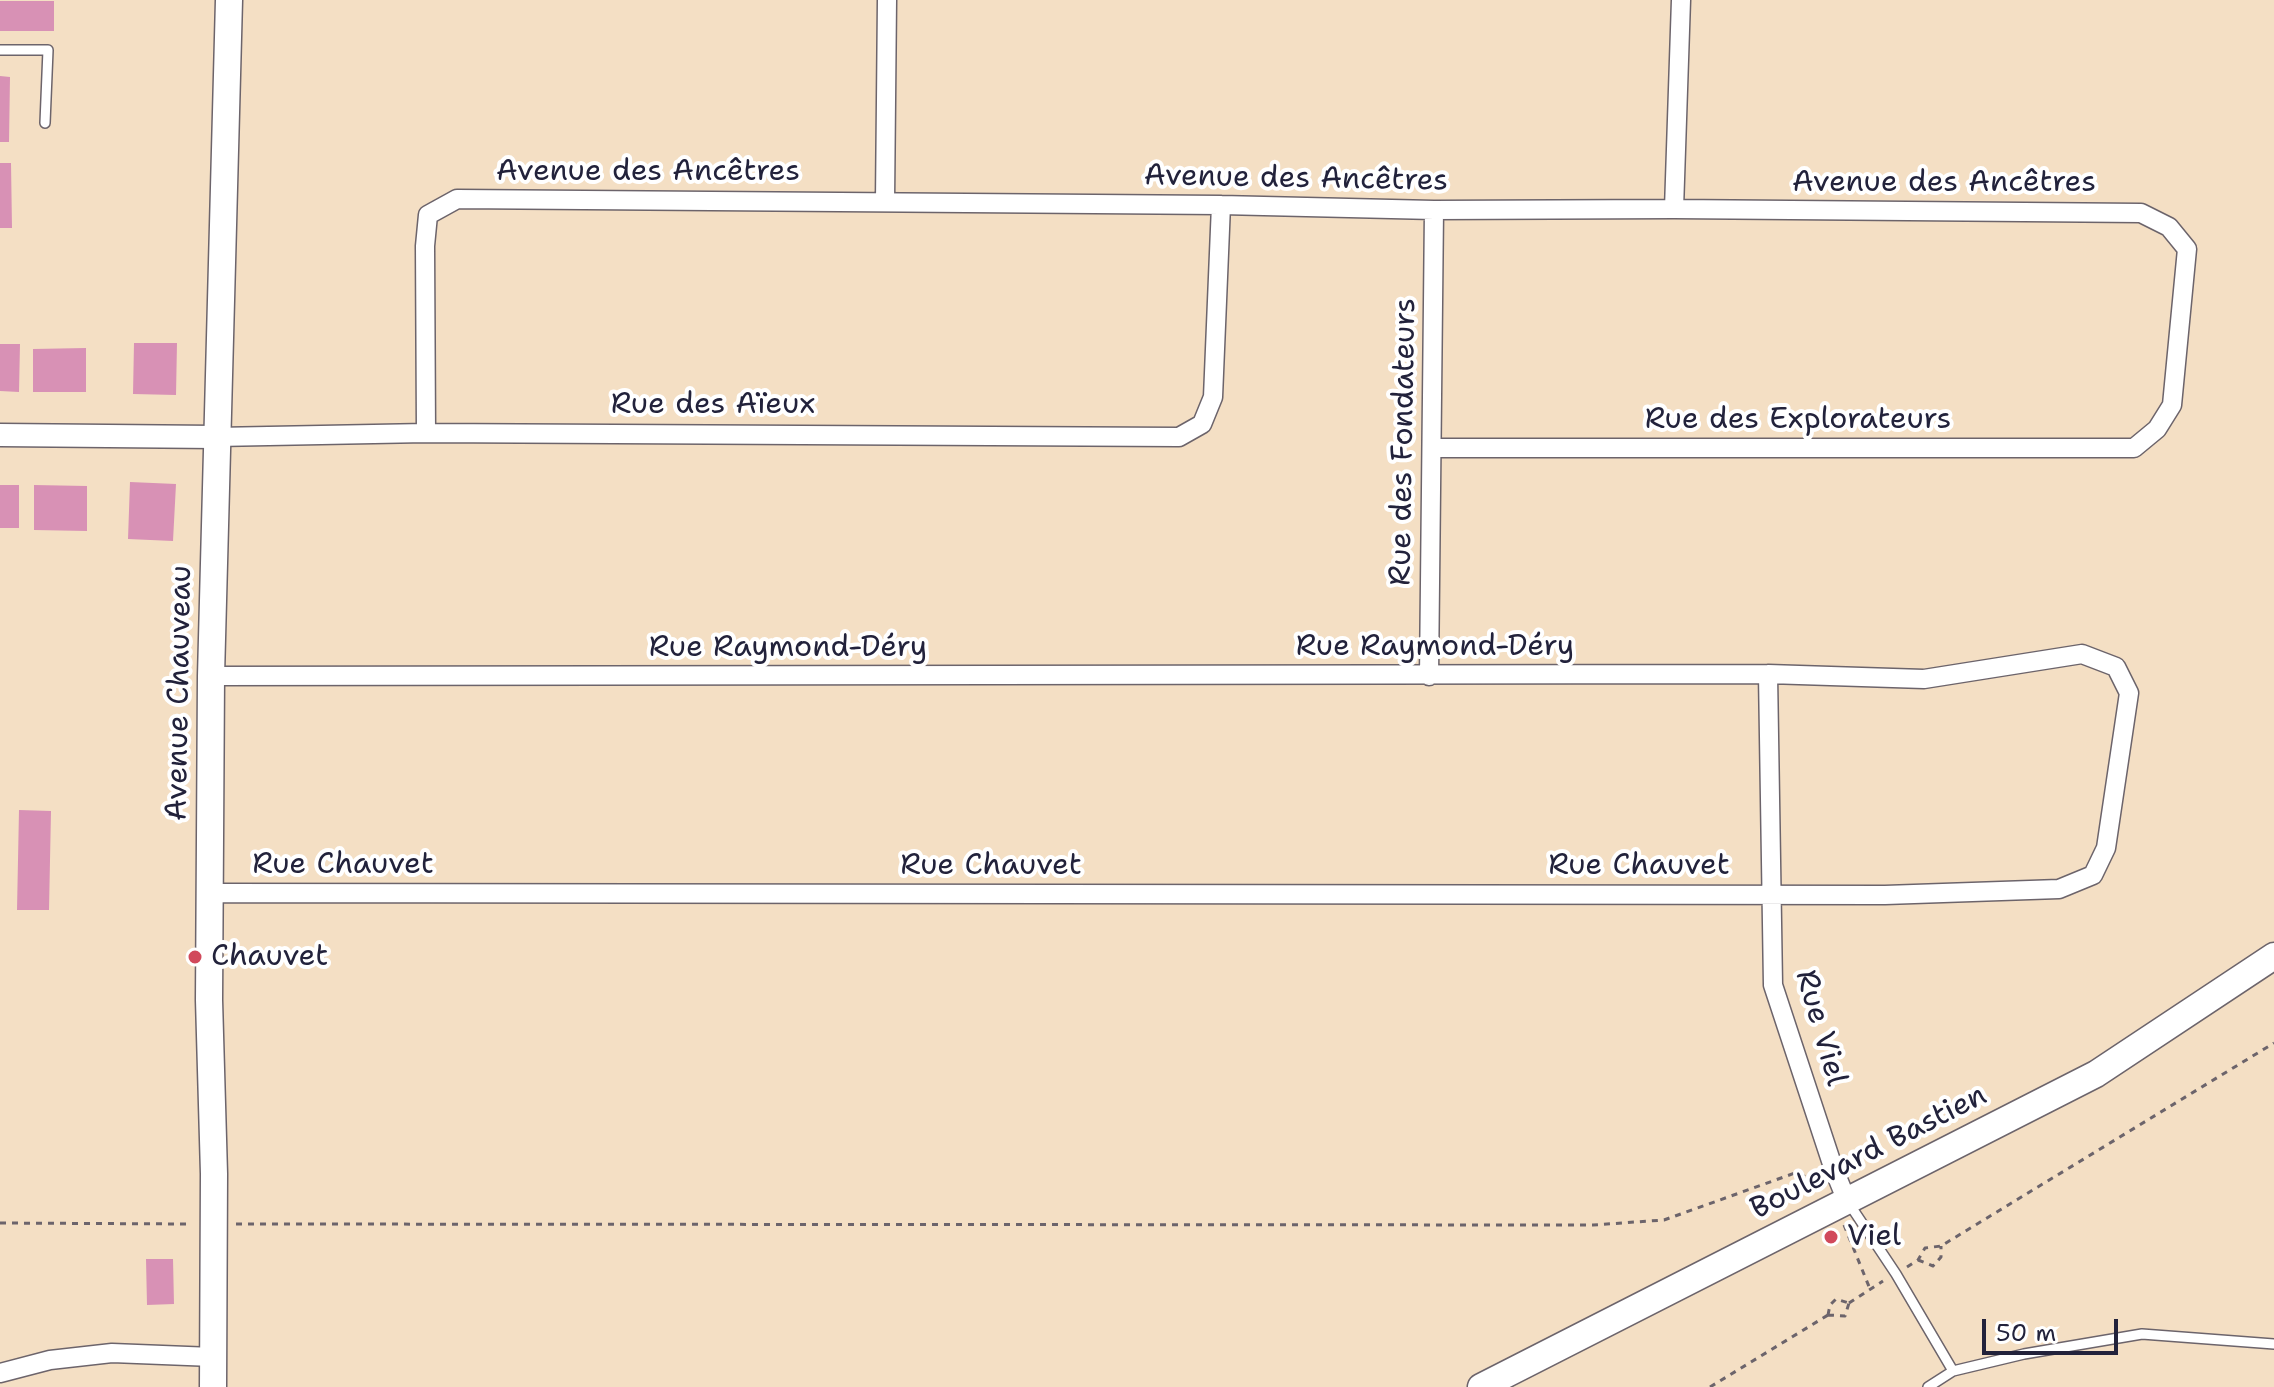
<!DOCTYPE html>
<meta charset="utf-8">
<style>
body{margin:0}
#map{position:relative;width:2274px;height:1387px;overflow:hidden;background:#f4dfc4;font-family:"Shantell Sans",sans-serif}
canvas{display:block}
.scale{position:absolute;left:1982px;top:1319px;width:136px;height:36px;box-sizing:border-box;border:4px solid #22223b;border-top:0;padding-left:10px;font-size:24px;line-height:28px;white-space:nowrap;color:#22223b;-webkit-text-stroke:6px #fff;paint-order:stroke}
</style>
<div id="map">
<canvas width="2274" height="1387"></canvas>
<div class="scale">50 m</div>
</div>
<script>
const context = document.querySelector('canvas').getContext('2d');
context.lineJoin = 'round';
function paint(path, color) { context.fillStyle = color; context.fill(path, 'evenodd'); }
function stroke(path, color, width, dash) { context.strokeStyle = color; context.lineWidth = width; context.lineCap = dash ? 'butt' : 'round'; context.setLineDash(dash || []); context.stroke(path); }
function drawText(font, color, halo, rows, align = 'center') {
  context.font = font + ' "Shantell Sans",sans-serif'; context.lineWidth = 8; context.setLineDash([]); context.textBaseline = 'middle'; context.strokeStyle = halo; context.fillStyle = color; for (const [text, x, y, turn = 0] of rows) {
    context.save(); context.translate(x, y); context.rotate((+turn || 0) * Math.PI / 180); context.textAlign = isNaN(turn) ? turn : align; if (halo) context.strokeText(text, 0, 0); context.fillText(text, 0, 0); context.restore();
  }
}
const building = new Path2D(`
 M0,1H54V31H0Z
 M0,76L10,77L9,142H0Z
 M0,163H11L12,228H0Z
 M134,343H177L176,395L133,394Z
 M0,344H20L19,392L0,391Z
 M86,348V392H33V349Z
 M130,482L176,484L173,541L128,539Z
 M0,485H19V528H0Z
 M34,485L87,486V531L34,530Z
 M19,810L51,811L49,910H17Z
 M146,1259H173L174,1304L147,1305Z`);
const path = new Path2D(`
 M0,1223L192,1224
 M236,1224L1593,1225L1664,1220L1795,1173L1818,1181
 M1844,1225L1870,1289
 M1918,1260L1933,1266L1941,1257V1246
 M1907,1267L1918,1260L1925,1248L1941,1246L2274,1043
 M1849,1303L1883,1281
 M1828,1315L1830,1305L1836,1299L1849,1303
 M1828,1315L1845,1316L1849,1303
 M1710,1387L1828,1315`);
const service = new Path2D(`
 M0,50H48L45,123
 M1848,1202L1896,1274L1953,1371L1928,1387
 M1953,1371L2024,1354L2142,1334L2274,1344`);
const minor = new Path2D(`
 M885,201L887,0
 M1674,209L1681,0
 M426,433L425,246L428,215L457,199L1221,205L1434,210L1674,209L2141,213L2169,227L2187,249L2172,405L2157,429L2134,448H1432
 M216,437L426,433L1179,437L1202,424L1213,397L1221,205
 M1768,674L1773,985L1833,1167L1846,1199
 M1429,676L1434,210
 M210,897L222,893L1885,895L2059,889L2093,875L2106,848L2129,693L2116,667L2082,654L1924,679L1768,674L211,676
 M0,1373L50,1360L112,1353L213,1357`);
const tertiary = new Path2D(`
 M0,435L216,437`);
const secondary = new Path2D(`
 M213,1387L214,1174L209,1000L211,676L229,0
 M1481,1387L2096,1074L2274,956`);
const markers = [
 [195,957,8,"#d1495b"],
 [1831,1237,8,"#d1495b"]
];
const streetNames = [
 ["Avenue des Ancêtres",648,172],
 ["Avenue des Ancêtres",1296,179,1],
 ["Avenue des Ancêtres",1944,183],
 ["Rue des Aïeux",713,405],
 ["Rue des Explorateurs",1798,420],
 ["Rue des Fondateurs",1404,442,-89],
 ["Rue Raymond-Déry",1435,647],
 ["Rue Raymond-Déry",788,648],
 ["Avenue Chauveau",180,693,-89],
 ["Rue Chauvet",343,865],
 ["Rue Chauvet",991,866],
 ["Rue Chauvet",1639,866],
 ["Rue Viel",1820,1028,74],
 ["Boulevard Bastien",1869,1153,-27]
];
const poiNames = [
 ["Chauvet",211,957],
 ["Viel",1847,1237]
];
paint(building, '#d891b5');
stroke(service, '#6c646b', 12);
stroke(minor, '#6c646b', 21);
stroke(tertiary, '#6c646b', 25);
stroke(secondary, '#6c646b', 29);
stroke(path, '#6c646b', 3, [6, 6]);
stroke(service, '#fff', 9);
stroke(minor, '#fff', 18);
stroke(tertiary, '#fff', 22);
stroke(secondary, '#fff', 26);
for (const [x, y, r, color] of markers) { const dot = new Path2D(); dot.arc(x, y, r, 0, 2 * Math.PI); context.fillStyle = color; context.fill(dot); stroke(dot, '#fff', 3); }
drawText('30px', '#22223b', '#fff', streetNames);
drawText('30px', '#22223b', '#fff', poiNames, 'left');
</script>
